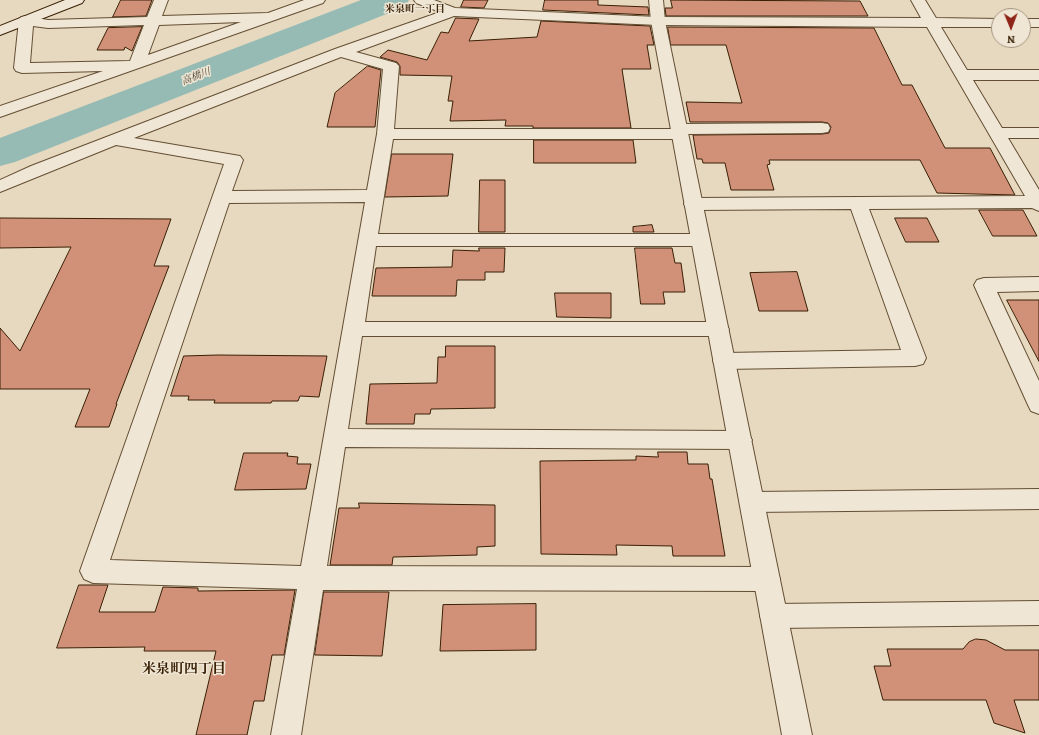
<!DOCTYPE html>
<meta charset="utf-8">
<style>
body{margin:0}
#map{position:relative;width:1039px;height:735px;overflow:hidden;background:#e6d9bf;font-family:Alegreya,serif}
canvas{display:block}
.north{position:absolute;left:991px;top:8px;width:40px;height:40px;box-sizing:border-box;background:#efe6d5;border:1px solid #a69681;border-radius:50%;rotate:179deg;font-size:11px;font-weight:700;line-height:16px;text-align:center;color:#391f04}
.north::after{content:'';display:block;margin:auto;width:14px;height:18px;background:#8f2418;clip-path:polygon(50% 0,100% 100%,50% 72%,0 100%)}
</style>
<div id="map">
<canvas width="1039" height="735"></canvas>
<div class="north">N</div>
</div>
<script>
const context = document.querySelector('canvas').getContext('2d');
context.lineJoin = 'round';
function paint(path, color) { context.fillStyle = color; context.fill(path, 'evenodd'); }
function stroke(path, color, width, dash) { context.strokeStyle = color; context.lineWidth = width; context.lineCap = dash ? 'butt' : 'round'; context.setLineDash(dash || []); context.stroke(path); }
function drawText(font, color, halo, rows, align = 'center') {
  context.font = font + ' Alegreya,"Noto Serif JP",serif'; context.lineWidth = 3; context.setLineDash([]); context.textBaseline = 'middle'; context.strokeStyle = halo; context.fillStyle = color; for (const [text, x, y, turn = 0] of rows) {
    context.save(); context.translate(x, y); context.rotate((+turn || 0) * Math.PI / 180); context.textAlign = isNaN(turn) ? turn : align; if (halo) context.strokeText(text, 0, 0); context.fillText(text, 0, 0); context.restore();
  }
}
const river = new Path2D(`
 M361,0H409L404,7L15,162L0,166V138Z`);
const building = new Path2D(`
 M121,0H152L146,16L113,17Z
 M464,0H488L484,8L461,7Z
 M545,0H598V5L648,7L649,15L543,10Z
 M671,0L860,1L868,16H666L665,8H672Z
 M456,18L479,19L469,41L537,37L541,21L650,26L654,45H647L651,69H622L631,128H533V126H505L506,120L450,121L453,101H448L452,76L400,75V66L397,62L380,57L388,50L427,60L441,32L448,33Z
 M142,27L132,51L125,47L124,50H97L108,28Z
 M668,27L874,28L902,85H912L945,148H990L1015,195L937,193L920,160H769L770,164L767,165L774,190H731L725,163H703L702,159H697L693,135L822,134L829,133L831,127L828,123L822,122H690L686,102L742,103L726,45H671Z
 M368,66L381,70L375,127H327L335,93Z
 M534,140H633L636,163H534Z
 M392,154H453L448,196L385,197Z
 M480,180H505V232H479Z
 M979,210H1023L1037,236H993Z
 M0,218L171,219L154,266H169L116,404H117L109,427H75L90,389H0V328L20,351L71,247L0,248Z
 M895,218H927L939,242H906Z
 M652,225L654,232H633V227Z
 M479,248H505L504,272H485V280H457L456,296H372L376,268L452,267L453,250L479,251Z
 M635,248H672L675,263H681L685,292H663L665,304H641Z
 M797,272L808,311H759L750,273Z
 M555,293H611V318L557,317Z
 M1007,300H1039V361Z
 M446,346H495V408L431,409L430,414H415L414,424H366L370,384L437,383L438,357H445Z
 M184,356L218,355L327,356L319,397L300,396L298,401H272L271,403H214L215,400H188L189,396H171Z
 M658,452H687L688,464H708L710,479H712L725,556H673L672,546L616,545L617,555L541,554L540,461L636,460V456L658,457Z
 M244,453H288L287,456L298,457L297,464H311L306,489L235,490Z
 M359,503L495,505V546L477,547V555L393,557L392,565H330L339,508H359Z
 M79,585H108L99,612H155L163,587L198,588V591L295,590L284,655H272L264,701H254L247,735H196L216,651H144L145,647L57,648Z
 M324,592H389L382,656L315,655Z
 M536,604V650L440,651L443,605Z
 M976,639L986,640L1005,650H1039V700H1014L1025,733L994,723L986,700H883L874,666H891L887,649H963L969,642Z`);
const minor = new Path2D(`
 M154,0H168L162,16L268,13L304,0H325L323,3L0,117V106L103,71L22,73L16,71L14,68L19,20L21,17L26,16L48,20L147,17ZM241,22L148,55L159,25ZM144,25L130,61L30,63L33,26L48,28Z
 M414,0H434L455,8L658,17L921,18L911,0H925L936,18L999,19V27H941L967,70H1039V80H973L1002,128H1039V138H1008L1039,190V211L1032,208L869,209L926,358L923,364L915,366L724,369L716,367L713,361L716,355L724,353L901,350L851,209L693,210L686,208L684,204L686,200L693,198L1025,196L927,27L658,25L454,16L356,52L396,63L399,66L394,129H671L673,125L679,124L822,123L828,124L830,128L828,132L822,133L688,134L686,138L680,139H393L378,234H700L707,236L710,240L707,244L700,246H376L365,322H718L725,324L729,329L725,334L718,336H362L348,429L740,431L748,433L752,440L748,447L740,449L345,447L327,566L767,567L776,571L780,579L776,587L767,591L323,590L301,735H271L297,589L93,583L84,579L80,571L224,164L116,145L0,192V180L31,166L335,49L440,12L416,3ZM341,57L383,69L377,134L367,190L232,191L243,160L240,156L134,138ZM365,202L301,566L110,560L229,203Z
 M1023,19H1039V27H1023Z
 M1039,277V291L997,292L1039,381V414L1031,411L1028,405L974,285L977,280L984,278Z
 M1039,489V509L752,512L743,509L740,502L743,495L752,492Z
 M1039,601V625L774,628L764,625L760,616L764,607L774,604Z`);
const tertiary = new Path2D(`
 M649,0H663L665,21L812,735H782L651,21Z`);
const secondary = new Path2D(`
 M65,0H84L82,3L0,35V26Z`);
const farNeighbourhoodnames = [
 ["米泉町一丁目",415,10]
];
const farWaternames = [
 ["高橋川",196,77,-21]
];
const nearNeighbourhoodnames = [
 ["米泉町四丁目",184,670]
];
paint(river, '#96bab4');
paint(building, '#d19078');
stroke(building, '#391f04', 1);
stroke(minor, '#644e33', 2);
stroke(tertiary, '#644e33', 2);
stroke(secondary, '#391f04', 2);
paint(minor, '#efe6d5');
paint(tertiary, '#efe6d5');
paint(secondary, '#efe6d5');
drawText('bold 10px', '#391f04', '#efe6d5', farNeighbourhoodnames);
drawText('italic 10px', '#554e39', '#efe6d5', farWaternames);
drawText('bold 14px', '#391f04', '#efe6d5', nearNeighbourhoodnames);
</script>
